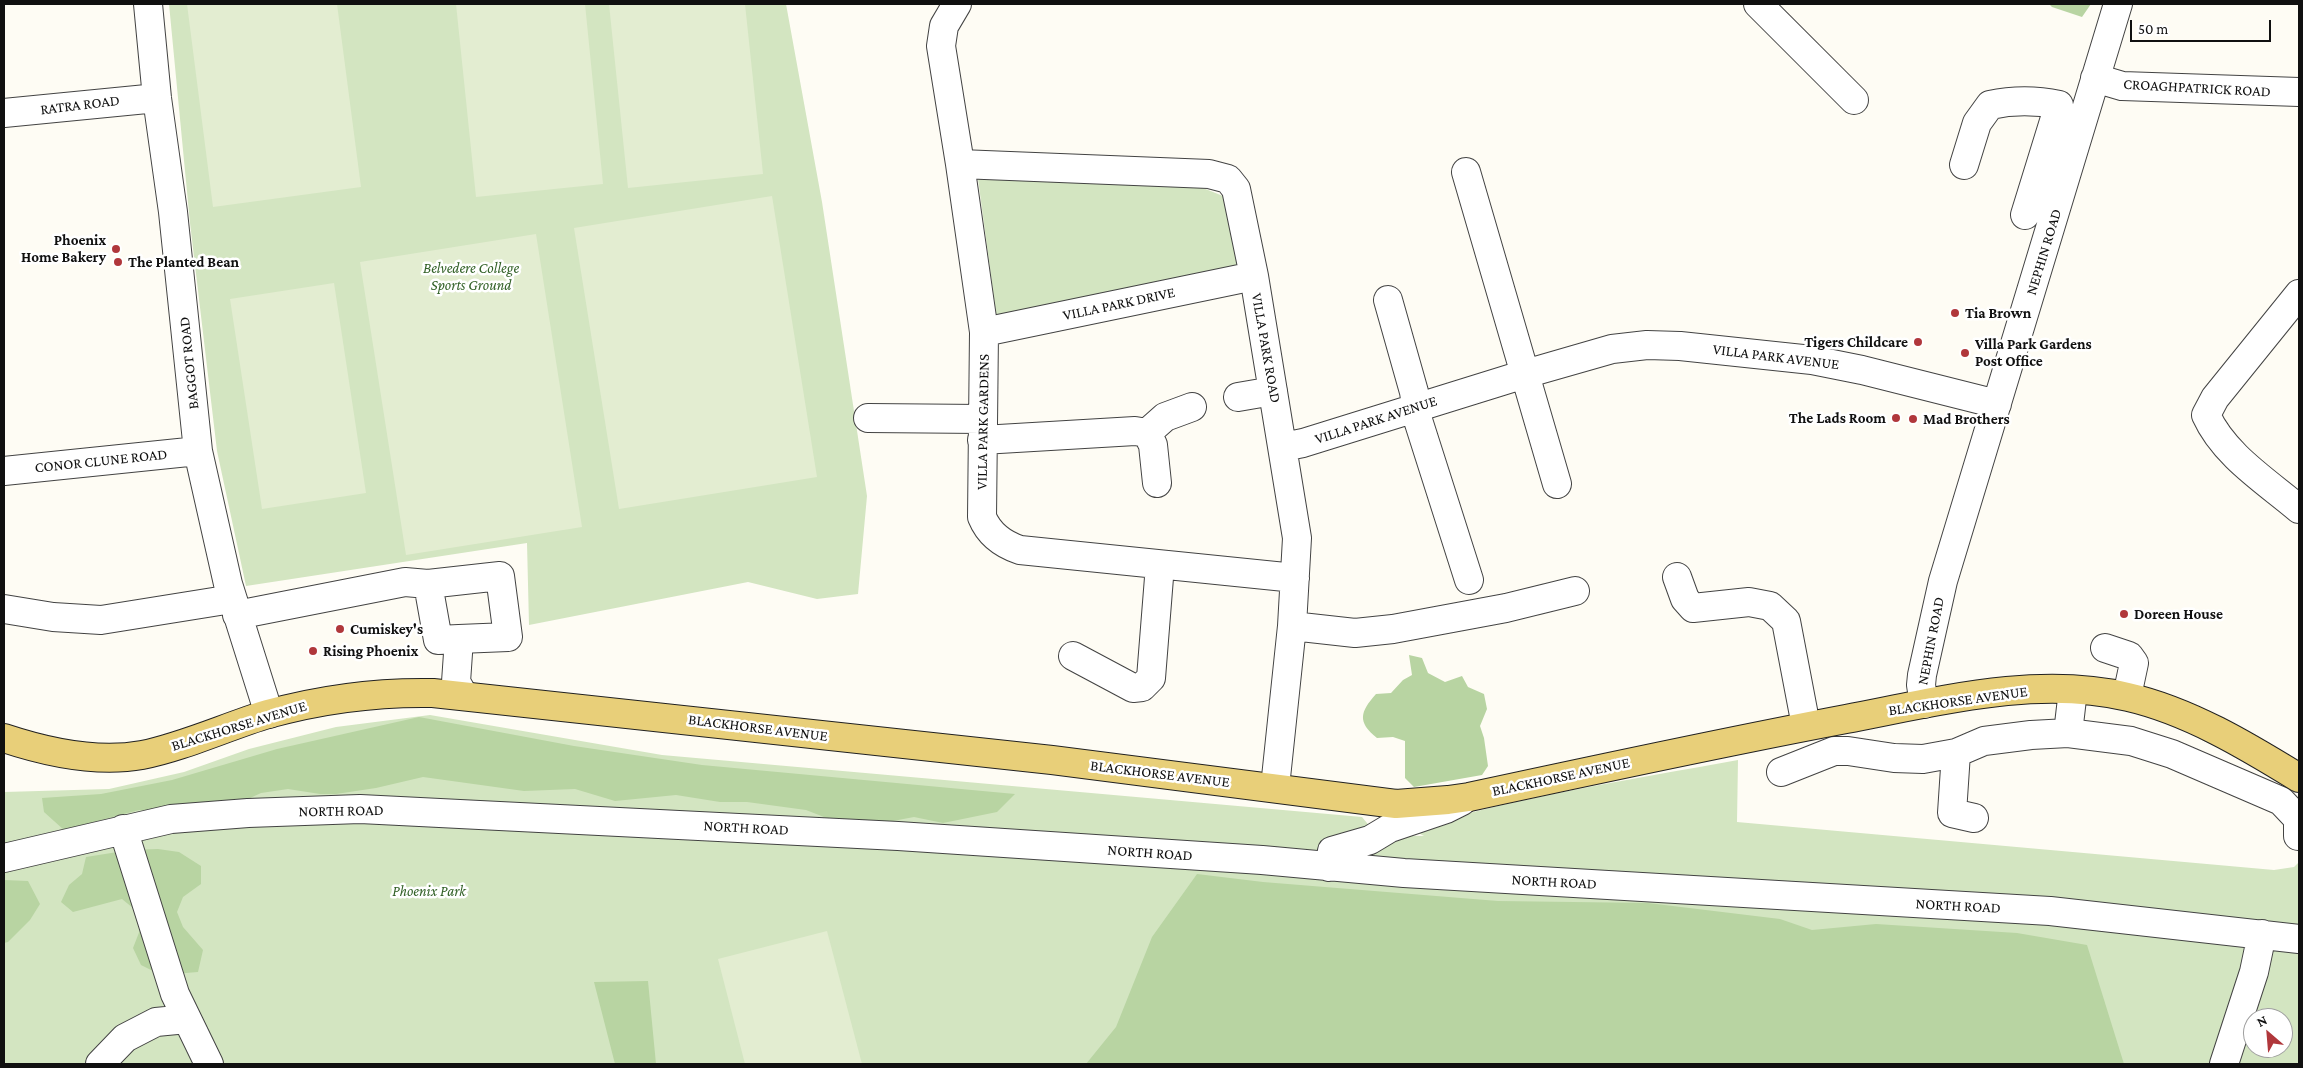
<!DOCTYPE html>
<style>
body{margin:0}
#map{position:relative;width:2303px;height:1068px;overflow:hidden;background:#fefcf4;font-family:"Crimson Pro",serif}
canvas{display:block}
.frame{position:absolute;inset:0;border:5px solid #101010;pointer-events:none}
.north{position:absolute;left:2243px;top:1008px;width:50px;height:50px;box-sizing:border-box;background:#fff;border:1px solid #9f9f9f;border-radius:50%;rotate:333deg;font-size:14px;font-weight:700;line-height:20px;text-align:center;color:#101010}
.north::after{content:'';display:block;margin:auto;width:18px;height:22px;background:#b0373b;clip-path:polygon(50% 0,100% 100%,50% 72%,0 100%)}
.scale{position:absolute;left:2130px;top:20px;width:141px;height:22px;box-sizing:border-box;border:2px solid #101010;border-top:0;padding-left:6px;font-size:15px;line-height:18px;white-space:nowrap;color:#101010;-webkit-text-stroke:4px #fff;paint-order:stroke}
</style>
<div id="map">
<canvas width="2303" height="1068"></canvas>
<div class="frame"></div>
<div class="north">N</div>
<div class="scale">50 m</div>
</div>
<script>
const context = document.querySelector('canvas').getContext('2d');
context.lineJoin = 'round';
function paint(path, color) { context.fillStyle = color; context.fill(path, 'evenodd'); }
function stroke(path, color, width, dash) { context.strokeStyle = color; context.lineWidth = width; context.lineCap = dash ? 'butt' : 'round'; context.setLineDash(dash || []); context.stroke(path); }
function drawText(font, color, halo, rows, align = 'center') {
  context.font = font + ' "Crimson Pro",serif'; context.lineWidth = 5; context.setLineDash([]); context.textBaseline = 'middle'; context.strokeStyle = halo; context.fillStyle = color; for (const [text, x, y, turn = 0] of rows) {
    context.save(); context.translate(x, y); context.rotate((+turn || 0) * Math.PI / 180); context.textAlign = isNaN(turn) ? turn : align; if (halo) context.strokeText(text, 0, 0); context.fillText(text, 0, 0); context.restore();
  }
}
const green = new Path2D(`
 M169,4H786L822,202L867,496L858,594L817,599L748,582L529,625L527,543L246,586L217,451L190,223Z
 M978,179L1203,188L1228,198L1243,273L997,321Z
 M430,715L662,755L1362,817L1377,835L1424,836L1411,829C1518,797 1628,780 1738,760L1737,822L2274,870L2294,867L2299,862V1064H4V792L109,789L184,772L249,749L336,727ZM2253,1018H2283V1048H2253Z`);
const forest = new Path2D(`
 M2049,4H2091L2082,17L2052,7Z
 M1409,655L1422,658L1428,673L1445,682L1462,676L1468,687L1484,694L1487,709L1480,726L1484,738L1488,766L1482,775L1414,787L1405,778V741L1393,737L1377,738C1357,722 1360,712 1376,694L1391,693L1403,680L1412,675Z
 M419,717L574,746L702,765L1015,794L997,812L943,823L914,817L877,824H842L806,810L747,802H720L676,795L615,801L575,789L524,791L423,777L376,788L336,794H320L288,789L261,793L235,805L197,803L169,810H139L64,830L44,812L42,798L101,794L172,780L277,749Z
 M158,849L179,852L201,866V884L183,897L177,912L183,927L203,950L198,972L161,975L141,965L133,948L140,930L139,913L122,899L73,912L61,902L69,885L82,874L86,857L130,850Z
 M1197,874L1263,882L1498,901L1648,903L1780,919L1812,930L1876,924L2017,933L2087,945L2124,1064H1086L1116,1027L1152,937Z
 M4,880L28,881L40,904L30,920L8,942L4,943Z
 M648,981L656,1064H615L594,982Z`);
const pitch = new Path2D(`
 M187,4H337L361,187L213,207Z
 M456,4H585L603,184L476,197Z
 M609,4H745L763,174L628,188Z
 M772,196L817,477L619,509L574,228Z
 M536,234L582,527L406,555L360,262Z
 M334,283L366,493L262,509L230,299Z
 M827,931L862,1064H745L718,959Z`);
const minor = new Path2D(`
 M148,4L157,98L173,212L198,451L228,584L269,714
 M957,4L944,26L941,46L960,164L984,332L982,517C989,534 1002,544 1020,550L1295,578
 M1758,4L1854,100
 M2095,78L2122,86L2299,92
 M4,113L157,98
 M960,164L1209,174L1228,179L1236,189L1254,276L1297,538L1292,626L1275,787
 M1964,165L1977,123L1990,105C2013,100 2036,100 2059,105L2025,215
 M1466,172L1557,484
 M2299,294L2215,398L2206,415C2224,455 2266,481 2299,509
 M1388,300L1414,392L1418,420L1469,580
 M984,332L1254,276
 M1238,397L1273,391
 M868,418L982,419
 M1147,433L1153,445L1157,483
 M982,440L1135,431L1147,433L1165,417L1192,407
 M1283,447L1303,443L1525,374L1612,349L1647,345L1680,346L1812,360L1862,370L1997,404
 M4,471L198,451
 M1677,577L1685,599L1693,608L1749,602L1770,606L1786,621L1806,726
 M4,609L53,617L101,620L232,599
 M237,615L405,582L428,584
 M1292,626L1355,633L1393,629L1506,608L1575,591
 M459,639L438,640L428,584L500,576L508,637L459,639L456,682L464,696
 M2105,648L2129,656L2134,663L2127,696
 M1073,656L1133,688L1142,687L1151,678L1160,565
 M1924,704L1921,685L1922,675L1943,581L2118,4
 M2068,733L2073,690
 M1781,772L1834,751H1848L1894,758L1923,759L1956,753
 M1974,818L1952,813L1956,753L1984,741L2031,735L2068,733L2131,741L2172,754L2281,801L2298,819V836
 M123,829L175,994L209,1064
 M4,858L171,819L248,813L360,809L898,836L1262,860L1404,873L2050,911L2299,939
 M1329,867L1332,851L1370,840L1390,828L1446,809L1462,801
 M100,1064L125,1038L156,1022L187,1019
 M2224,1064L2254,972L2262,934`);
const major = new Path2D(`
 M4,738C46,752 97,763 142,755C183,747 228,726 268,714C322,699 378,692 433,693L1052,760L1396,804L1448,800L1469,797C1594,770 1719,743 1846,719C1936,702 2036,675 2128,697C2189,711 2247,746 2299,778`);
const markers = [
 [116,249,5,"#b0373b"],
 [118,262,5,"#b0373b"],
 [1955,313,5,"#b0373b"],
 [1918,342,5,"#b0373b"],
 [1965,353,5,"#b0373b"],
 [1896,418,5,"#b0373b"],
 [1913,419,5,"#b0373b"],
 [2124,614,5,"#b0373b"],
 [340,629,5,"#b0373b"],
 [313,651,5,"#b0373b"]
];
const streetNames = [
 ["CROAGHPATRICK ROAD",2197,88,3],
 ["RATRA ROAD",80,105,-7],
 ["NEPHIN ROAD",2044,252,-73],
 ["VILLA PARK DRIVE",1119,304,-12],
 ["VILLA PARK ROAD",1266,348,80],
 ["VILLA PARK AVENUE",1776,357,7],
 ["BAGGOT ROAD",189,363,-96],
 ["VILLA PARK AVENUE",1376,420,-18],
 ["VILLA PARK GARDENS",983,422,-89],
 ["CONOR CLUNE ROAD",101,461,-6],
 ["NEPHIN ROAD",1931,641,-79],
 ["BLACKHORSE AVENUE",1958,701,-8],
 ["BLACKHORSE AVENUE",239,726,-17],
 ["BLACKHORSE AVENUE",758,728,7],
 ["BLACKHORSE AVENUE",1160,774,7],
 ["BLACKHORSE AVENUE",1561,777,-12],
 ["NORTH ROAD",341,811,-1],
 ["NORTH ROAD",746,828,3],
 ["NORTH ROAD",1150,853,4],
 ["NORTH ROAD",1554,882,3],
 ["NORTH ROAD",1958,906,3]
];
const poiNames = [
 ["Phoenix",106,240,"right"],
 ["Home Bakery",106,257,"right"],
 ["The Planted Bean",128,262],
 ["Tia Brown",1965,313],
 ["Tigers Childcare",1908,342,"right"],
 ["Villa Park Gardens",1975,344],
 ["Post Office",1975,361],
 ["The Lads Room",1886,418,"right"],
 ["Mad Brothers",1923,419],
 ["Doreen House",2134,614],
 ["Cumiskey's",350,629],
 ["Rising Phoenix",323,651]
];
const parkNames = [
 ["Belvedere College",471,268],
 ["Sports Ground",471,285],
 ["Phoenix Park",429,891]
];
paint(green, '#d3e5c1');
paint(forest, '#b8d4a2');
paint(pitch, '#e3edd1');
stroke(minor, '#434343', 30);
stroke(major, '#212121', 30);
stroke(minor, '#fff', 28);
stroke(major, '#e8cf79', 28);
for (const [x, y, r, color] of markers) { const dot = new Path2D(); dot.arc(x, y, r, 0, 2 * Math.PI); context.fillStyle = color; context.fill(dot); stroke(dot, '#fff', 2); }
drawText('15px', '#101010', '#fff', streetNames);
drawText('bold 15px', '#101010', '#fff', poiNames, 'left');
drawText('italic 15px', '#326127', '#fff', parkNames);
</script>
